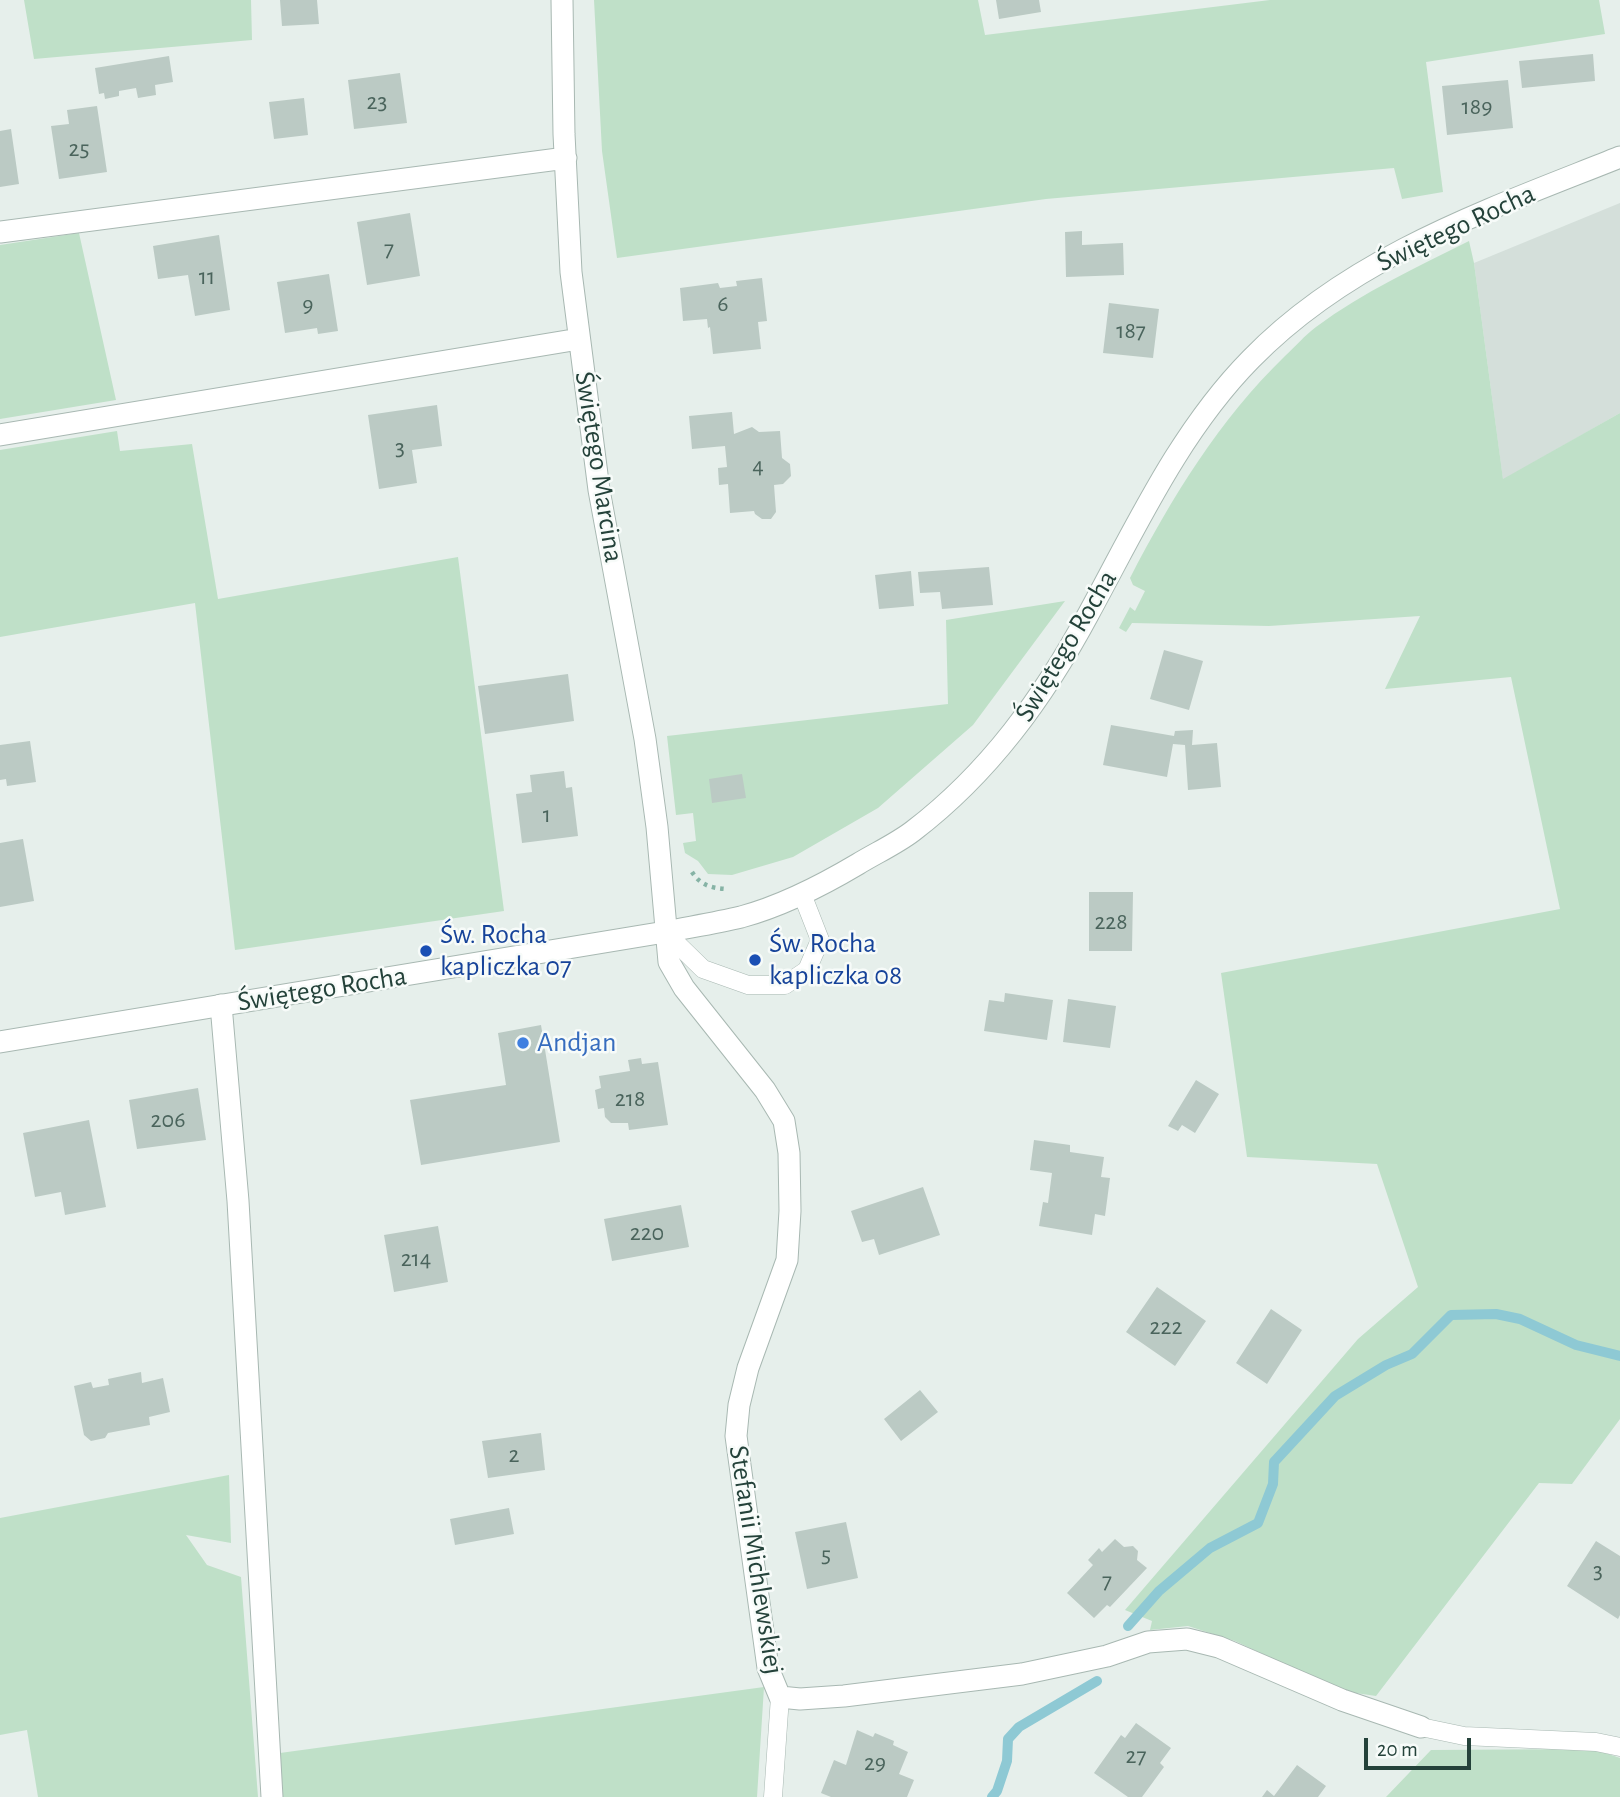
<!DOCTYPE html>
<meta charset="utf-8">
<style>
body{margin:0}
#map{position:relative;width:1620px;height:1797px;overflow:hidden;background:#e6efeb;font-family:"Alegreya Sans",sans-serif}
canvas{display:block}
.scale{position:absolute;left:1364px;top:1738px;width:107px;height:32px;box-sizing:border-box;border:4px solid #24423a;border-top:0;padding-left:9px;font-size:21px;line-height:24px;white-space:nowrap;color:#24423a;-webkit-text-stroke:5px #f7fbf9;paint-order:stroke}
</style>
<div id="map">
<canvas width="1620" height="1797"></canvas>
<div class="scale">20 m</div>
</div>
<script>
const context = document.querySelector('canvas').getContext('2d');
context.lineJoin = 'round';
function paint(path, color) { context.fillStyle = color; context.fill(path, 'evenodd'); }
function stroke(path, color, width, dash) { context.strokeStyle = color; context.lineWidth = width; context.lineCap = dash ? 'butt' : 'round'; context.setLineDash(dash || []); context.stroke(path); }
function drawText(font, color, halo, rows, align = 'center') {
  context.font = font + ' "Alegreya Sans",sans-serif'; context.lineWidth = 5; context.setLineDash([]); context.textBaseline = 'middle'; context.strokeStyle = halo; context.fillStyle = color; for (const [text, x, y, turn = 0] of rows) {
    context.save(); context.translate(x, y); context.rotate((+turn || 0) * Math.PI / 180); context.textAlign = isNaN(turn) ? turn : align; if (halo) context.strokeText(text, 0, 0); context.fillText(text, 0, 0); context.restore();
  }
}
const built = new Path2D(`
 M1620,203V413L1503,480L1474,263Z`);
const green = new Path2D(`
 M24,0H251L252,40L34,59Z
 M594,0H978L985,35L1270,0H1599L1605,34L1426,62L1443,192L1402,199L1394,168L1046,199L617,258L602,151Z
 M79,233L116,400L0,419V245Z
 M1469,241L1474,263L1503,479L1620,413V1419L1572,1484L1539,1483L1376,1696L1342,1691L1235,1641L1188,1626L1150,1630L1152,1621L1125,1610L1358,1339L1418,1287L1377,1164L1247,1157L1221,973L1560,909L1511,677L1385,689L1420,616L1269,626L1132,623L1126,632L1119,628L1130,607L1135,611L1145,591L1133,585L1130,578C1172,497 1219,420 1285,356C1295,347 1305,335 1316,327C1363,292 1417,267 1469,241Z
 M117,431L120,451L192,444L218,599L458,557L504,911L235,950L195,603L0,637V450Z
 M1065,601L973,725L878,808L793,857L732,875L708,874L698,861L685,853L683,843L696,841L693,813L676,815L667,736L948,704L946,620Z
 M229,1475L231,1543L186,1535L207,1565L241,1577L258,1797H38L27,1730L0,1735V1518Z
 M764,1687L757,1797H283L280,1753Z
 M1594,1749L1620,1758V1797H1386L1431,1750Z`);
const stream = new Path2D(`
 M1128,1626L1159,1591L1210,1548L1258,1523L1273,1484L1274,1462L1335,1396L1386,1365L1412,1354L1451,1315L1496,1314L1520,1319L1576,1345L1620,1356
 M992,1797L997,1791L1007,1761L1008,1739L1019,1727L1097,1681`);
const building = new Path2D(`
 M280,0H317L319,24L282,26Z
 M996,0H1039L1041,12L999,19Z
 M1593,54L1595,81L1522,88L1519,61Z
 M169,56L173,82L155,85L156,95L138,98L136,88L119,91V96L105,99L104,93L99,94L95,68Z
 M400,73L407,123L354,129L348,80Z
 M1508,80L1513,128L1447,135L1442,86Z
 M304,98L308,135L274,139L269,102Z
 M97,106L107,172L59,179L51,126L69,124L67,110Z
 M11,129L19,184L0,187V131Z
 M410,213L420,276L367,285L357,222Z
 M1082,231V245L1123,243L1124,275L1066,277L1065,232Z
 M219,235L230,310L195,316L188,275L158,279L153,246Z
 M329,274L338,331L318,334L317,328L285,333L277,282Z
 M762,278L767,321L758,322L761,349L713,354L710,327L708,328L707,319L683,321L680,288L718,283L720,288L737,286L736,281Z
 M1109,303L1159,309L1153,358L1103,353Z
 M437,405L442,446L412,450L417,483L379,489L368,415Z
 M732,412L734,434L752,427L759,432L780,431L782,458L790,464L791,476L783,484L774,485L776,512L771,519H762L755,514L754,511L730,513L728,484L719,485L718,468L727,467L725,446L692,449L689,416Z
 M989,567L993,605L942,609L940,592L920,593L918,572Z
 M911,571L914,606L879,609L875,575Z
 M1164,650L1203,661L1189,710L1150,699Z
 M568,674L574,721L485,734L478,686Z
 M1111,725L1174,736L1175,731L1193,730L1192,745L1217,743L1221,787L1188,790L1185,745L1173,744L1167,777L1103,765Z
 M30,741L36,782L7,786L6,779L0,780V745Z
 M564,771L566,788L572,787L578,836L522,843L516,794L532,792L530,775Z
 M742,774L746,798L712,803L709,779Z
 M23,839L34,901L0,907V843Z
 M1089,892H1133L1132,951H1089Z
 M1005,993L1053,1000L1047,1040L984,1031L989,1000L1004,1002Z
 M1068,999L1116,1006L1110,1048L1063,1042Z
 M541,1025L560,1142L421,1165L410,1100L506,1085L498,1033Z
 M641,1058L642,1064L658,1062L668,1125L629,1130L628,1123H611L605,1117L604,1108L598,1109L595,1090L601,1088L599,1076L630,1071L628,1060Z
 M1196,1080L1219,1094L1195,1133L1182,1125L1178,1131L1168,1126Z
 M198,1088L206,1140L137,1149L129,1100Z
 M89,1120L106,1207L65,1215L61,1192L35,1197L23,1133Z
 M1034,1140L1070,1145V1152L1104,1157L1101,1177L1110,1178L1105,1216L1095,1214L1092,1235L1039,1226L1043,1202L1048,1203L1052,1173L1030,1170Z
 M923,1187L940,1235L879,1255L874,1239L862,1242L851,1211Z
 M681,1205L689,1247L612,1261L604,1219Z
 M438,1226L448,1282L394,1292L384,1235Z
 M1157,1287L1206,1321L1175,1366L1126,1332Z
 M1271,1309L1302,1330L1267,1384L1236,1363Z
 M141,1372L142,1383L163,1378L170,1412L149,1417L150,1425L108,1433L105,1438L91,1441L84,1435L74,1386L91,1382L93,1388L109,1385L108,1379Z
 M920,1390L938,1412L901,1441L884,1419Z
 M541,1433L545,1470L488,1478L482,1441Z
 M509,1508L514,1534L455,1545L450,1519Z
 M846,1522L858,1578L807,1589L795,1532Z
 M1115,1539L1124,1547L1133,1546L1138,1551L1137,1560L1147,1568L1110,1607L1107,1605L1094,1618L1067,1593L1093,1565L1088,1560L1099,1548L1102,1552Z
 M1596,1541L1620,1556V1615L1618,1619L1567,1586Z
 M1136,1723L1171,1748L1160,1763L1164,1767L1142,1797H1128L1094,1773L1121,1735L1125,1738Z
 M857,1730L873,1737L875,1733L894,1741L893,1745L908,1752L899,1774L914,1780L907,1797H831L821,1793L834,1760L846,1765Z
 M1297,1765L1326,1786L1318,1797H1262L1267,1790L1274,1796Z`);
const path = new Path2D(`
 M692,872C700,885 711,888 726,889`);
const service = new Path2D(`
 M665,932L703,969L748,985H785L807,970L820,940L802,894
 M1421,1727L1464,1736L1596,1742L1620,1747
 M773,1797L780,1697`);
const minor = new Path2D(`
 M562,0L564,134L571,272L599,490L645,739L657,827L669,962L684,988L765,1090L784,1121L789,1153L790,1211L787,1260L748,1368L739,1405L736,1436L768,1668L780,1697L800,1699L844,1696L1022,1674L1107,1656L1148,1642L1187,1639L1219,1647L1342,1700L1421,1727
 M0,232L566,158
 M0,435L579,339
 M221,1005L238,1201L272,1797`);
const tertiary = new Path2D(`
 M0,1042L665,932C690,927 716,923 741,917C782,906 821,886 858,864C876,853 896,844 913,831C989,773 1044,697 1089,613C1137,525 1180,431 1251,359C1351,256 1490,209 1620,157`);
const markers = [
 [426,951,7,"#1a4fb4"],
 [755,960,7,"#1a4fb4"],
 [523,1043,7,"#3f7fe0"]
];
const numberNames = [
 ["23",377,102],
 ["189",1477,107],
 ["25",79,149],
 ["7",389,249],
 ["11",207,277],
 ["6",723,304],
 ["9",308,305],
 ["187",1131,331],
 ["3",400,448],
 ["4",758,466],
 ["1",547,815],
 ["228",1111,922],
 ["218",630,1099],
 ["206",168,1120],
 ["220",647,1233],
 ["214",416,1259],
 ["222",1166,1327],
 ["2",514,1455],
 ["5",826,1555],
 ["3",1598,1571],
 ["7",1107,1581],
 ["27",1136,1756],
 ["29",875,1763]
];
const streetNames = [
 ["Świętego Rocha",1456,228,-25],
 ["Świętego Marcina",599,467,81],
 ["Świętego Rocha",1066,646,-59],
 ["Świętego Rocha",322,989,-9],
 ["Stefanii Michlewskiej",756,1560,81]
];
const transitNames = [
 ["Św. Rocha",440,935],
 ["kapliczka 07",440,967],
 ["Św. Rocha",769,944],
 ["kapliczka 08",769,976]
];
const shopNames = [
 ["Andjan",537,1043]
];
paint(built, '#d4dfda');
paint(green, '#bfe0c8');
stroke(stream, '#8ec9d4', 10);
paint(building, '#bbcac4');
stroke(service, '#a8b8b2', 19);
stroke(minor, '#a8b8b2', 23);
stroke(tertiary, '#a8b8b2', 23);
stroke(path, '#86b3a5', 4.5, [3.5, 5]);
stroke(service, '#fff', 18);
stroke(minor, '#fff', 21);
stroke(tertiary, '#fff', 21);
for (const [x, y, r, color] of markers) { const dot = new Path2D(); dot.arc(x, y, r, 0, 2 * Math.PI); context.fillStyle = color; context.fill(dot); stroke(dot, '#f7fbf9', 2.5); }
drawText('24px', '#4a645c', null, numberNames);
drawText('28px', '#24423a', '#f7fbf9', streetNames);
drawText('28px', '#164399', '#f7fbf9', transitNames, 'left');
drawText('28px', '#366cbe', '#f7fbf9', shopNames, 'left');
</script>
